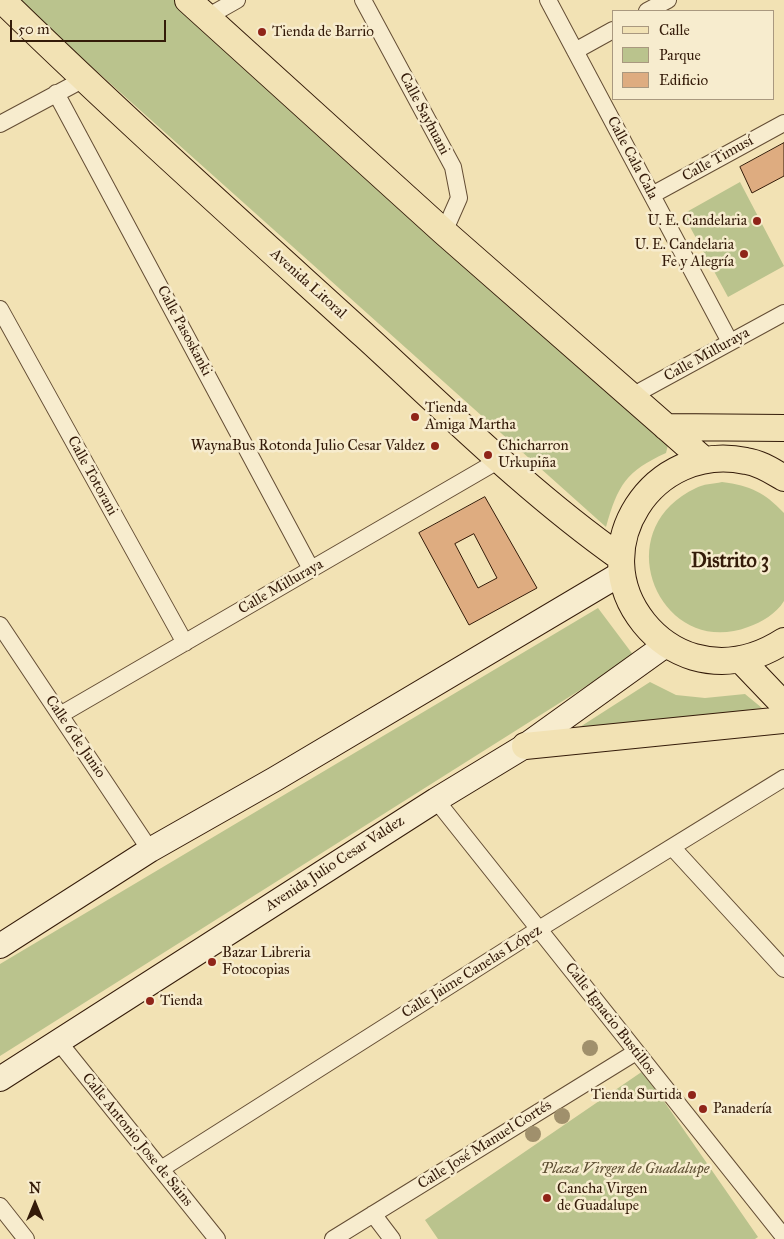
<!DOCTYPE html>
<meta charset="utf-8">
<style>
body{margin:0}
#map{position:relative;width:784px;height:1239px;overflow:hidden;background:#f2e2b4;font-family:"IM FELL Great Primer",serif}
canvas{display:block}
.legend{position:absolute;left:612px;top:10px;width:162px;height:90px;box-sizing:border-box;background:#f7ecce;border:1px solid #a9987f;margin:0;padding:6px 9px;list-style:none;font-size:15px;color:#341b09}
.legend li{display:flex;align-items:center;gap:10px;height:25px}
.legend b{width:25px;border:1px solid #a9987f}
.north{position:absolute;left:10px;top:1179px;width:50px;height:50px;-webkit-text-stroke:4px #f7ecce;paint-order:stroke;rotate:0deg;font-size:14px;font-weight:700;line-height:20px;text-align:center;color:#341b09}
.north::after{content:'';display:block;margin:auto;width:18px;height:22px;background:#341b09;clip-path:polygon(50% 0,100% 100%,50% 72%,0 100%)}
.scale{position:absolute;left:10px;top:20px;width:156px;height:22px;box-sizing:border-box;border:2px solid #341b09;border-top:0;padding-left:6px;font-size:15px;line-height:18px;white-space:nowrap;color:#341b09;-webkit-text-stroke:4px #f7ecce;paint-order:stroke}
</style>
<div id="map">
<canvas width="784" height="1239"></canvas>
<ul class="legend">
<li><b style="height:6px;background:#f2e2b4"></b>Calle</li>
<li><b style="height:14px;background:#bac38d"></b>Parque</li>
<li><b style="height:14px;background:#deac80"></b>Edificio</li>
</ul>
<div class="north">N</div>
<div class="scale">50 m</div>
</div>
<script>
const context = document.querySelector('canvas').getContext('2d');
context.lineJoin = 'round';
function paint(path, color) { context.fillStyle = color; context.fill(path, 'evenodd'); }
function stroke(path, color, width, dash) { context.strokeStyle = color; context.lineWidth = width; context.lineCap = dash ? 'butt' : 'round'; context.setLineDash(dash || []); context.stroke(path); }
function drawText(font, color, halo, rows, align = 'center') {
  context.font = font + ' "IM FELL Great Primer",serif'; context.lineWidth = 5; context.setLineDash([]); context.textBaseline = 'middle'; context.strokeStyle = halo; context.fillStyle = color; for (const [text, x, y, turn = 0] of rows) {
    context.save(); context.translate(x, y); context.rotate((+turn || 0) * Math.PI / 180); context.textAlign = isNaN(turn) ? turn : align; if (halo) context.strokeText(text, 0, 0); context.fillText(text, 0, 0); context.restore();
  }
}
const green = new Path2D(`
 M17,0H175L663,440L668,445L666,453C626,471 618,485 606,527Z
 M740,182L784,266L728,297L683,214Z
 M722,482C751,486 764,492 784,513V601C776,614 762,622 748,627C661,660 604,531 696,488C703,484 713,484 722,482Z
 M598,608L634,656L0,1056V964Z
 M650,682L676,695L705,698L745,694L762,708L569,734Z
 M643,1071L758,1237L755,1239H438L425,1220Z`);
const building = new Path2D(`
 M784,143V176L752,193L740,167Z
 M485,497L537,588L469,625L419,533ZM474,534L497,578L478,588L455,544Z`);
const minor = new Path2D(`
 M363,0L453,167L459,198L444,232
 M548,0L730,342
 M647,11L668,0
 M207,17L237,0
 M575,51L613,30
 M56,93L311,569
 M0,124L84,79
 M652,195L784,123
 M0,309L185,643
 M630,397L784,313
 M0,625L150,850
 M60,715L501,459
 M436,800L784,1237
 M672,847L784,969
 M58,1041L217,1239
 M161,1169L539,929L784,778
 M0,1206L26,1239
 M373,1214L392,1239
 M333,1239L636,1052`);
const secondary = new Path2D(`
 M0,946L150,850L275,779L622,573
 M0,1079L436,800L525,746L667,644`);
const primary = new Path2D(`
 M2,0C120,115 243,225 365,336C448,412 529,493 621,558
 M188,0L444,232L704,460
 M666,427L784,428
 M784,478C772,471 760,463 746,461C653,441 583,548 644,623C657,639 674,651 694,657C726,666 756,659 784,641
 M741,660L784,705
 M525,746L784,720`);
const trees = [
 [590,1048],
 [562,1116],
 [533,1134]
];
const markers = [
 [262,32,5,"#8f2418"],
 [757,221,5,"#8f2418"],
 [744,254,5,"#8f2418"],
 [415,417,5,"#8f2418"],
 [435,446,5,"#8f2418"],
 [488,455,5,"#8f2418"],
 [212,962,5,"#8f2418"],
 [150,1001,5,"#8f2418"],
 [692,1095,5,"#8f2418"],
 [703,1109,5,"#8f2418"],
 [547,1198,5,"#8f2418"]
];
const poiNames = [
 ["Tienda de Barrio",272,32],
 ["U. E. Candelaria",747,221,"right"],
 ["U. E. Candelaria",734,245,"right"],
 ["Fe y Alegría",734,262,"right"],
 ["Tienda",425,408],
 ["Amiga Martha",425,425],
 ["WaynaBus Rotonda Julio Cesar Valdez",425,446,"right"],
 ["Chicharron",498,446],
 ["Urkupiña",498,463],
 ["Bazar Libreria",222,953],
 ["Fotocopias",222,970],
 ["Tienda",160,1001],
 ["Tienda Surtida",682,1095,"right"],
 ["Panadería",713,1109],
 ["Cancha Virgen",557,1189],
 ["de Guadalupe",557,1206]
];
const streetNames = [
 ["Calle Sayhuani",424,114,62],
 ["Calle Cala Cala",632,158,62],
 ["Calle Timusí",718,159,-29],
 ["Avenida Litoral",308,284,42],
 ["Calle Pasoskanki",184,331,62],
 ["Calle Milluraya",707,355,-29],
 ["Calle Totorani",92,476,61],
 ["Calle Milluraya",281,587,-30],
 ["Calle 6 de Junio",75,737,56],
 ["Avenida Julio Cesar Valdez",335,864,-33],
 ["Calle Jaime Canelas López",472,972,-32],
 ["Calle Ignacio Bustillos",610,1019,52],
 ["Calle Antonio Jose de Sains",137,1140,51],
 ["Calle José Manuel Cortés",485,1145,-32]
];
const parkNames = [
 ["Plaza Virgen de Guadalupe",625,1169]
];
const districtNames = [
 ["Distrito 3",730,562]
];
paint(green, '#bac38d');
paint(building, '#deac80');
stroke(building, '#341b09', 1);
stroke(minor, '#644d34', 18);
stroke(secondary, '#341b09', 26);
stroke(primary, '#341b09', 28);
stroke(minor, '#f7ecce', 16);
stroke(secondary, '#f7ecce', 24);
stroke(primary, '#f2e2b4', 26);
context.fillStyle = '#a0906c';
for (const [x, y] of trees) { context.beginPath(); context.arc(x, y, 8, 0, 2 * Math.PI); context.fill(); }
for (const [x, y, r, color] of markers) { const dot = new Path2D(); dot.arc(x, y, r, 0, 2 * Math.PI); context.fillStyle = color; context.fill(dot); stroke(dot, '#f7ecce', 2); }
drawText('15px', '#341b09', '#f7ecce', poiNames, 'left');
drawText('15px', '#341b09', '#f7ecce', streetNames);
drawText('italic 15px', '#5c4d31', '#f7ecce', parkNames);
drawText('bold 20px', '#341b09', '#f7ecce', districtNames);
</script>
